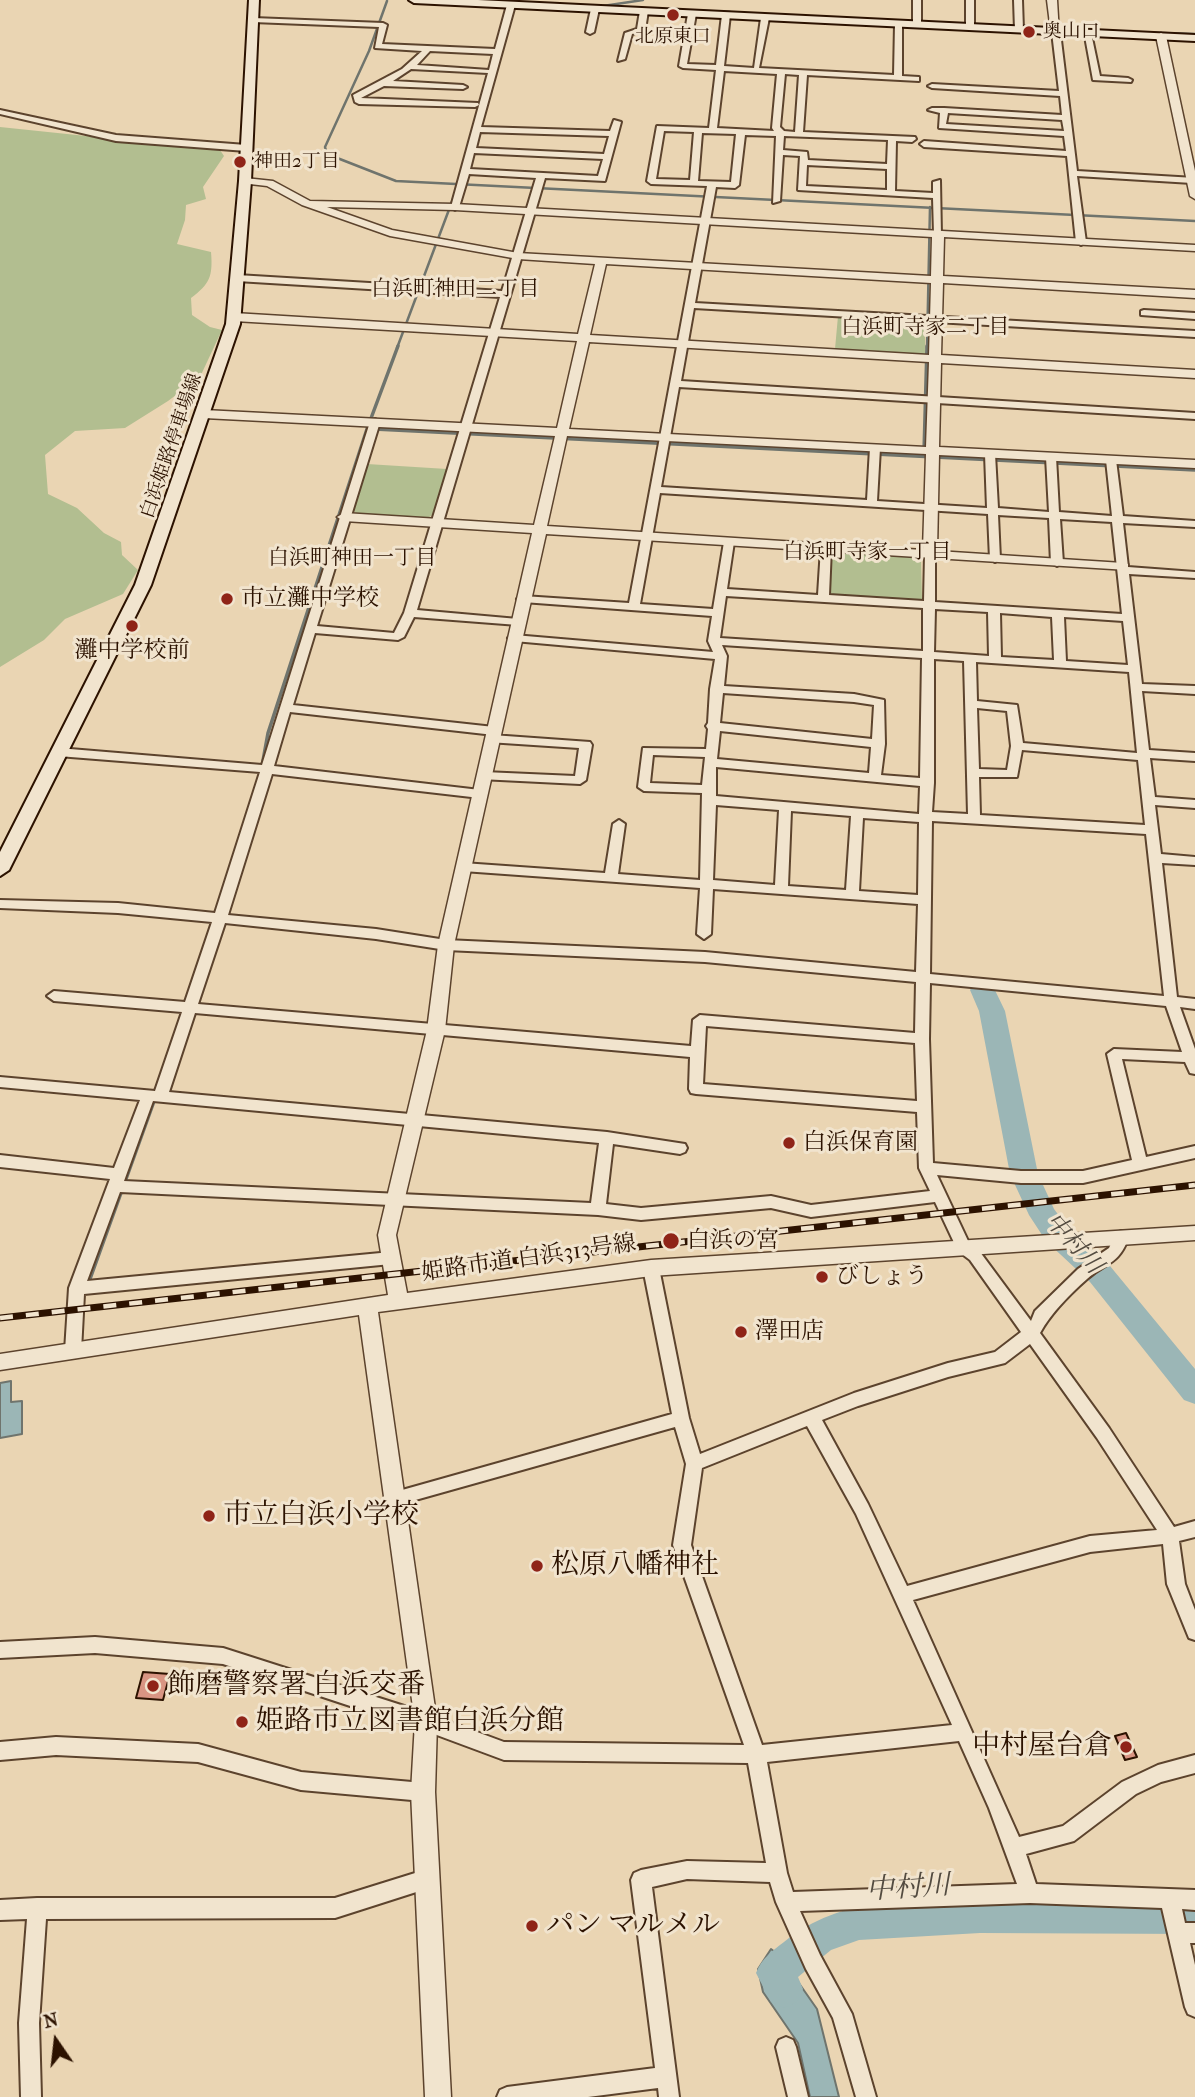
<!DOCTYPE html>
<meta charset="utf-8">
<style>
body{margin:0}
#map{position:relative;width:1195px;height:2097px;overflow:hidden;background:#ead5b3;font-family:"IM FELL French Canon",serif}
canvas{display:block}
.north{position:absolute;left:21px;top:2006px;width:70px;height:70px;-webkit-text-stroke:5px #f1e4ce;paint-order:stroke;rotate:346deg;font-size:19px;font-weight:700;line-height:28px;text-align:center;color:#2c1200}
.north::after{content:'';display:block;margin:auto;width:24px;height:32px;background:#2c1200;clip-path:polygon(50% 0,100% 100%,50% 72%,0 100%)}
</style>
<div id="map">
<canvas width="1195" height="2097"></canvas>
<div class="north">N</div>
</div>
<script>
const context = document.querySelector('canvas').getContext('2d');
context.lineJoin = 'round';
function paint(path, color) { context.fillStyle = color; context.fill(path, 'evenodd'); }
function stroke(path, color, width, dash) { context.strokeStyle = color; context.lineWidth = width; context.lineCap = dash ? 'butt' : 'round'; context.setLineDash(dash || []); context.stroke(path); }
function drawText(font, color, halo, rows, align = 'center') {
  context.font = font + ' "IM FELL French Canon","Noto Serif JP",serif'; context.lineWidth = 6; context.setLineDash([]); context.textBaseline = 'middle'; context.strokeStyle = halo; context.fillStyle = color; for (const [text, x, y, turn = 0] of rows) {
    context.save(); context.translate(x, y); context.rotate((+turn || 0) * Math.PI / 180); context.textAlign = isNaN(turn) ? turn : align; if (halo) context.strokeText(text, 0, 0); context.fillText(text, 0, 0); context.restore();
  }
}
const green = new Path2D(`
 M0,127L220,150L224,156L203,187L206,199L186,205L185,220L177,244L211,252C213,276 210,284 191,298L192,315L210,327L222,330L200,377L168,401L125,428L75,431L45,455L48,494L77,508L104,533L121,542L122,555L138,570L123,594L65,619L44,640L0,667Z
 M838,316L925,321V354L835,349Z
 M367,464L447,469L433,515L427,518L356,513L351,509Z
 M829,551L921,558L922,600L828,594Z`);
const water = new Path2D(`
 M11,1381V1402L22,1401V1434L0,1438V1383Z
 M771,1949L780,1956L817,2009L839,2097H810L798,2043L763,1992L758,1969Z`);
const streamFar2 = new Path2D(`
 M500,0L517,2
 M387,1L369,51L325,147L327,154L396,181L1195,221
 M603,6L643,0
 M630,8L730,12
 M1126,32L1195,34
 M397,348L456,191
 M927,348L930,207`);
const streamFar1 = new Path2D(`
 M374,429L1195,470
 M924,452L927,346
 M262,766L268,733L367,429L398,346`);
const stream = new Path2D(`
 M88,1283L155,1097`);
const river = new Path2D(`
 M983,981L992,984L1005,1011L1038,1174L1054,1209L1066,1225L1110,1266L1195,1369V1404L1184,1400L1090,1282L1046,1241L1029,1215L1010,1174L979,1011L970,990L974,984Z
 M980,1897L1195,1898V1934L980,1933L859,1940L831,1950L798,1977L803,1989L797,2002L784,2008L771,2002L756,1973C762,1958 771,1952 784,1942C843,1895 909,1901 980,1897Z`);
const building = new Path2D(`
 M143,1672L170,1674L163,1700L136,1698Z
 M1126,1733L1137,1757L1125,1760L1115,1736Z`);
const minor = new Path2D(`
 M913,0H921V25L917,27L913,25Z
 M966,0H974V27L970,29L966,27Z
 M1014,0H1022L1023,30L1019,32L1015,30Z
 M511,3L515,5L481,127L610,131L614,120L621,122L605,181L545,178L417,610L518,619L524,622L518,625L414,617L404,637L398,640L315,633L293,705L494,727L500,731L494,735L290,712L274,766L480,790L486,794L480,798L272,774L228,915L376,929L446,940L705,952L916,972L918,904L713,889L711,934L704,939L697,934L700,888L463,871L457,867L463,863L605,873L613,824L619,820L625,824L618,874L700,880L702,793L644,791L638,787L643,748L706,749L708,729L706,726L708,723L710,689L715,659L514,641L508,638L514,635L713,652L708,641L712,616L523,602L517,599L523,596L629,603L707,186L651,184L647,181L657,126L709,128L716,70L683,68L679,66L688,14L692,12L696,14L687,64L716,65L722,15L726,13L730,15L724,66L754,68L761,18L765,16L769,18L759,68L894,75L895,24L902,22V76L919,77V81L807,75L803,132L915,137L916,139L912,142L896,141L895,191L933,193V182L940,180L941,236L934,234L933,198L798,190L800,156L783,155L780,201L773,203L776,136L745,135L739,185L735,188L716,187L695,303L1195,331V337L694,308L681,381L1195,413V419L679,387L661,487L867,500L870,448L875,445L880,448L877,501L987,508L985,454L990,451L995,454L998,508L1049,512L1046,457L1051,454L1056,457L1059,512L1112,516L1106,460L1111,457L1116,460L1123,516L1195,521V527L1123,523L1128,567L1195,572V578L1129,574L1142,684L1195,686V694L1142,691L1149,750L1195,753V761L1150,758L1155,797L1195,800V808L1155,805L1161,854L1195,857V865L1162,863L1177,997L1195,999V1009L1180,1007L1195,1049V1074L1190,1073L1185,1062L1122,1059L1146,1157L1195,1146V1158L1083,1183H1021L937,1175L969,1243L980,1252L1031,1321L1035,1311L1078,1269L1109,1248L1116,1233L1121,1231L1126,1233L1129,1237C1117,1267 1108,1260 1087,1279C1070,1294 1051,1313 1040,1333L1109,1428L1174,1527L1195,1521V1537L1179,1541L1185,1584L1195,1610V1640L1189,1638L1167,1584L1163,1544L1090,1552L913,1600L1019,1837L1063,1826L1122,1782L1158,1765L1195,1755V1773L1161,1782L1136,1794L1074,1841L1026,1854L1036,1884L1195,1890V1910L1182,1909L1185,1923H1195V1943H1190L1195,1965V2017L1188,2014L1185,2007L1162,1908L1030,1903L800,1911L820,1955L852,2014L876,2097H856L833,2018L806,1969L776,1902L770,1882L687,1879L652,1887L679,2097H659L658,2088L588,2097H497L500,2090L507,2087L655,2068L631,1880L634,1873L641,1870L687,1861L766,1863L748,1763L504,1760L426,1731L223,1664L95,1653L0,1658V1642L95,1637L223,1648L426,1713L504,1742L744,1745L673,1545L686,1464L675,1427L394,1506L388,1504L386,1499L388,1494L672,1414L643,1268L646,1264L651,1262L656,1264L659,1268L689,1418L700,1454L854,1393L948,1363L995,1352L1021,1332L970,1260L958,1251L935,1202L811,1217L771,1208L641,1220L598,1215L120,1192L87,1281L391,1252L396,1254L399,1258L396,1262L391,1264L84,1294L81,1351L79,1356L73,1358L67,1356L65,1351L69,1288L110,1179L0,1167V1155L114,1168L140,1100L0,1087V1077L155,1091L182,1012L54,1001L47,996L54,991L185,1002L212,922L118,913L0,908V900L118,903L215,913L260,772L58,756L52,752L58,748L262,765L370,422L375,419L380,422L317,626L394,633L404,613L500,297L237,281L232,278L237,275L502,291L536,178L469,174L459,207L455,210L451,207L488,73L411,69L393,81L463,85L467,87L463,89L384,86L361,98L478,103L479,105L475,107L359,104L355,102L353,95L402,69L422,51L375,48L379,27L253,22L249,20L253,18L383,23L387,25L382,44L495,49L507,5ZM430,51L493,54L489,70L417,65ZM724,71L777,74L772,128L774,131L717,128ZM785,74L799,75L795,132L784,131L780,127ZM664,131L694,132L690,180L656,179ZM480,132L609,136L604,154L476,148ZM702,133L736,134L731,182L698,181ZM784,136L888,140L887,164L808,160L807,152L783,150ZM474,153L603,159L598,176L470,169ZM807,165L887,169V190L806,186ZM660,493L988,514L990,559L995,562L1000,559L998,515L1049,518L1051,563L1057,566L1063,563L1060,519L1112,522L1122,614L935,602V554L930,551L925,554L924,601L829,595L831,548L826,545L821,548L818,595L727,589L734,542L729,539L724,542L713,609L640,604ZM726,596L923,608V651L720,638ZM935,609L988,612L989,656L934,652ZM1000,613L1052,617L1054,660L1001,657ZM1064,617L1123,621L1128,665L1066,661ZM722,645L922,658L920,778L881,775L885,744L884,700L854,694L724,686L727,656ZM934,659L964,661L968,814L932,812L934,783ZM976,662L1129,672L1137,753L1023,743L1017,705L977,701ZM723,693L854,702L874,705L872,739L720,723ZM977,708L1007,711L1011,746L1007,770L979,769ZM720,731L871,747L869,773L717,759ZM1022,750L1138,760L1145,825L980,815L979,777H1017ZM653,755L705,757L702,785L650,783ZM716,767L920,786L919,814L716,796ZM716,805L779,810L775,885L713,880ZM791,811L851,816L846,890L788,886ZM863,818L919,822L918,895L859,891ZM932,821L1146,834L1164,996L930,974ZM225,923L376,939L446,950L705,962L916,982L915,1033L700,1015L693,1020L691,1046L198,1004ZM930,983L1166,1006L1182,1052L1114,1049L1107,1054L1132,1160L1083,1171H1021L933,1163L929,1039ZM195,1013L690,1057L689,1089L691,1093L696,1094L917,1112L919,1168L930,1191L811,1205L771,1196L641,1208L606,1204L613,1144L680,1154L685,1152L687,1148L685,1144L607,1132L169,1092ZM706,1026L915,1043L917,1101L703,1084ZM153,1101L599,1143L591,1203L124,1181ZM1030,1344L1097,1438L1157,1530L1090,1536L907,1586L868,1504L822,1420L858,1406L948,1377L1005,1363ZM807,1426L856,1514L952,1725L762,1745L691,1545L702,1468ZM959,1741L989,1808L1017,1884L793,1892L787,1873L767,1762Z
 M595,7L599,9L594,32L590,34L586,32L591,9Z
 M644,9L648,11L645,30L632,34L625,59L618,61L625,33L637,29L640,11Z
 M1056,30L1060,32L1077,171L1195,178V182L1192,183L1077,176L1086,242L1081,245L1076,242L1067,156L924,147L920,144L924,141L1066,151L1064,136L939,128L940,113L928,110L932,108H944L1062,115L1060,96L932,88L928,86L932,84L1059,91L1052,32ZM948,113L1062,120L1064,131L946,124Z
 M1084,31L1091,33L1100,76L1128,78L1132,80L1131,82L1093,80Z
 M0,110L116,135L246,145L250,148L246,151L116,141L0,114Z
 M1144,310L1195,313V319L1141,315V311Z
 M492,735L590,742L592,745L586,780L580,784L480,779L478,776L480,773L484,772L575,776L579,748L488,742L486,739L488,736Z
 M56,1737L198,1744L301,1772L423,1783L430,1786L432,1792L430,1798L423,1801L301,1790L198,1762L56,1755L0,1760V1742Z
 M428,1869L435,1872L438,1879L435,1886L335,1918L46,1919L39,2023L41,2097H21L19,2023L27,1919L0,1920V1900L37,1898H335Z
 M786,2037L793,2040L796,2047L808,2097H788L776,2047L779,2040Z`);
const tertiary = new Path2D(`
 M1047,0H1057L1059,34L1051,32Z
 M1161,33L1166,36L1195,171V199L1190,196L1156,36Z
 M245,178L273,181L310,201L455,204L1195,245V251L944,237L943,276L1195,290V298L943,283L941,355L1195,370V378L941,363L939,447L1195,460V468L939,455L937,551L1123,563L1128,564V570L546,534L454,945L445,1030L396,1235L407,1293L651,1260L1195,1226V1240L651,1276L378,1312L437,1722L435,1792L451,2097H425L411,1792L415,1722L359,1315L0,1370V1354L388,1295L378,1235L427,1030L438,945L532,533L344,521L337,517L344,513L534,525L555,436L204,418L198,414L204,410L557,428L577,341L234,321L228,317L234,313L578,334L595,264L518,259L390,236L302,205L267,186L241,183L240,181ZM327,207L455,210L932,237L931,276L518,253L392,230ZM606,264L931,283L929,355L590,335ZM589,342L929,362L926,447L569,429ZM567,436L926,454L923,550L547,526Z`);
const secondary = new Path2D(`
 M249,0H259L251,181L240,324L151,585L9,870L0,876V852L135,585L226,324L239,181Z
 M409,0H478L1195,35V41L414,3Z`);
const rail = new Path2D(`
 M0,1318L1195,1185`);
const markers = [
 [673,15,7,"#8f2418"],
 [1029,32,7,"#8f2418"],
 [240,162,7,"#8f2418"],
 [227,599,7,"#8f2418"],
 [132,626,7,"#8f2418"],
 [789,1143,7,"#8f2418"],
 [671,1241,9,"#8f2418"],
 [822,1277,7,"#8f2418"],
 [741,1332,7,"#8f2418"],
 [209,1516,7,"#8f2418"],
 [537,1566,7,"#8f2418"],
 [153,1686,7,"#8f2418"],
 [242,1722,7,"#8f2418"],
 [1126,1747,7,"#8f2418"],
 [532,1926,7,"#8f2418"]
];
const farPoinames = [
 ["奥山口",1043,32],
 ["北原東口",673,37,"center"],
 ["神田2丁目",254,162]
];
const farStreetnames = [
 ["白浜姫路停車場線",172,446,-71]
];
const farNeighbourhoodnames = [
 ["白浜町神田二丁目",455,290],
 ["白浜町寺家二丁目",925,328],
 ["白浜町寺家一丁目",867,553],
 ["白浜町神田一丁目",352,559]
];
const poiNames = [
 ["市立灘中学校",241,599],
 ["灘中学校前",132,651,"center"],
 ["白浜保育園",803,1143],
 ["白浜の宮",687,1241],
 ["びしょう",836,1277],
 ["澤田店",755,1332]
];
const streetNames = [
 ["姫路市道 白浜313号線",529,1259,-8]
];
const waterNames = [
 ["中村川",1073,1244,48]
];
const nearPoinames = [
 ["市立白浜小学校",223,1516],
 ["松原八幡神社",551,1566],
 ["飾磨警察署 白浜交番",167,1686],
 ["姫路市立図書館白浜分館",256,1722],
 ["中村屋台倉",1112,1747,"right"],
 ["パン マルメル",546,1926]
];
const nearWaternames = [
 ["中村川",908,1889,-4]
];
paint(green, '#b2be90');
paint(water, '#9bb6b6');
stroke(water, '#6f746d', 2);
stroke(streamFar2, '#6f746d', 2.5);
stroke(streamFar1, '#6f746d', 3.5);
stroke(stream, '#6f746d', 4.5);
paint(river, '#9bb6b6');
paint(building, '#d99583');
stroke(building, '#2c1200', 2);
stroke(minor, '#5c432d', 4);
stroke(tertiary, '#5c432d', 3);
stroke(secondary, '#2c1200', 4);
paint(minor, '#f1e4ce');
paint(tertiary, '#f1e4ce');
paint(secondary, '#f1e4ce');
stroke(rail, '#2c1200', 7);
stroke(rail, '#f1e4ce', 4.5, [13]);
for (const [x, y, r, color] of markers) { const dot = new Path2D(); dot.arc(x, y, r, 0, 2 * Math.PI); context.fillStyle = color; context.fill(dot); stroke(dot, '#f1e4ce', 2.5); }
drawText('19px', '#2c1200', '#f1e4ce', farPoinames, 'left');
drawText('19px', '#2c1200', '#f1e4ce', farStreetnames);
drawText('21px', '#2c1200', '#f1e4ce', farNeighbourhoodnames);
drawText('23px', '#2c1200', '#f1e4ce', poiNames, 'left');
drawText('23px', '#2c1200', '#f1e4ce', streetNames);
drawText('italic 24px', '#534b40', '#f1e4ce', waterNames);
drawText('28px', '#2c1200', '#f1e4ce', nearPoinames, 'left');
drawText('italic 28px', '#534b40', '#f1e4ce', nearWaternames);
</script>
